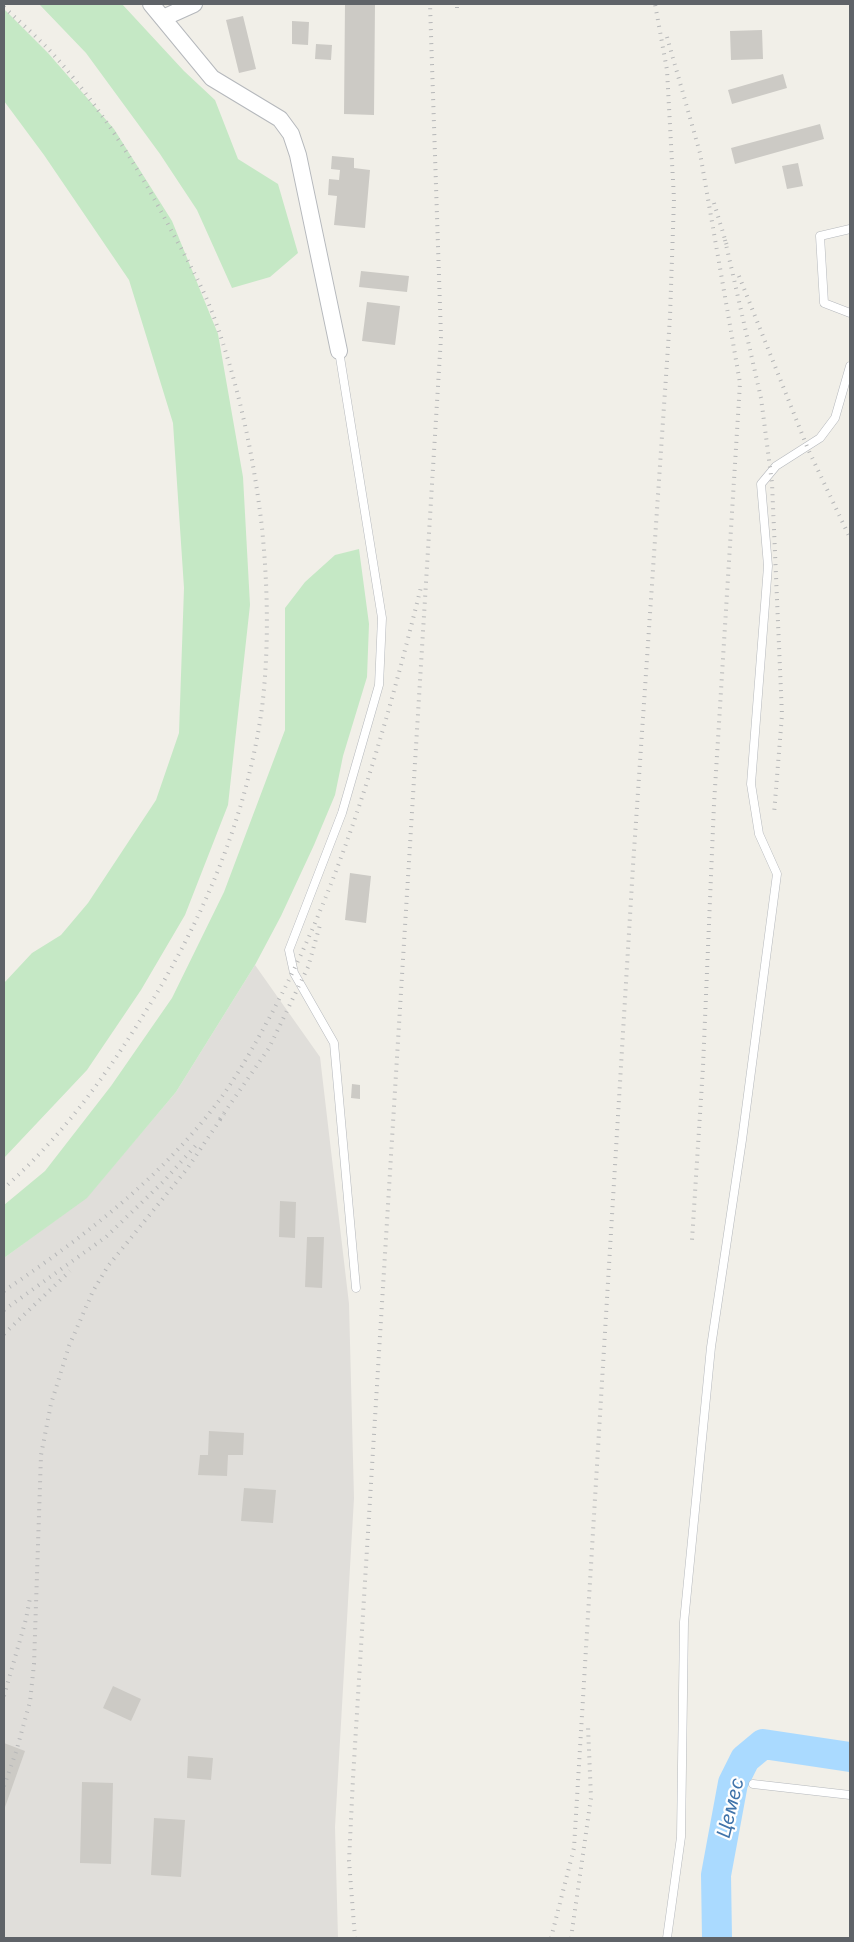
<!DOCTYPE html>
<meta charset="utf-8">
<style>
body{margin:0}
#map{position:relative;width:854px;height:1942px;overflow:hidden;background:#f1efe8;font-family:Inter,sans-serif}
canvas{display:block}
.frame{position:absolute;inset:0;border:5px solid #5f6368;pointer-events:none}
</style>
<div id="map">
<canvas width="854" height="1942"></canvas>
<div class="frame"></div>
</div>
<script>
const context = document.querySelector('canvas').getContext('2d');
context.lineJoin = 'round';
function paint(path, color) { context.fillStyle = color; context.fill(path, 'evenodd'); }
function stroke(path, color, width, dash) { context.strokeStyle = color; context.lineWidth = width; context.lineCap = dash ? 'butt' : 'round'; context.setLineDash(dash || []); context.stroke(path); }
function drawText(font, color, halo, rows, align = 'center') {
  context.font = font + ' Inter,sans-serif'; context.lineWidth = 4.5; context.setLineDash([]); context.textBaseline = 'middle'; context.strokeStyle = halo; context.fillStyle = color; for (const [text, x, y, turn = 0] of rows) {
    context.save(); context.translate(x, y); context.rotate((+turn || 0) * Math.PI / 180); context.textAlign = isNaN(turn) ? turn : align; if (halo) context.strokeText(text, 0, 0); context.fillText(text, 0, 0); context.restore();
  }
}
const industrial = new Path2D(`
 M255,965L320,1057L349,1304L354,1498L335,1827L338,1938H4V1258L87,1197L176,1092Z`);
const green = new Path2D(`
 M39,4H122L184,71L215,100L238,159L278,184L298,253L270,277L232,288L197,210L160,154L86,53Z
 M4,9L48,53L114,129L172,221L218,334L243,477L250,605L228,805L185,915L141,990L87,1070L4,1158V983L32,953L61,935L88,903L156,800L179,733L184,588L173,423L129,280L44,155L4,101Z
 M359,549L369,624L367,677L343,756L335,795L314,845L281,916L255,965L176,1092L87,1198L4,1258V1205L45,1171L111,1086L172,998L224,892L285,730V608L305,582L335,555Z`);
const river = new Path2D(`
 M717,1938L716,1875L733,1783L745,1759L763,1744L850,1757`);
const building = new Path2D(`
 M345,4H375L374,115L344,114Z
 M243,16L256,69L239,73L226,20Z
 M292,21L309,22L308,45L292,44Z
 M762,30L763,59L731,60L730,31Z
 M316,44L332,45L331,60L315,59Z
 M783,74L787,88L732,104L728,90Z
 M820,124L824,139L735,164L731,148Z
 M332,156L354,158V168L370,170L365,228L334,225L337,196L328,195L329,179L339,180L340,170L331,169Z
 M798,163L803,186L787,189L782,166Z
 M361,271L409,276L407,292L359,287Z
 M367,302L400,306L395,345L362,341Z
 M350,873L371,876L366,923L345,920Z
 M352,1084L360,1085V1099L351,1098Z
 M280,1201L296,1202L295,1238L279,1237Z
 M307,1237H324L322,1288L305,1287Z
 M209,1431L244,1433L243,1455H228L227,1476L198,1475L200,1455H208Z
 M244,1488L276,1490L273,1523L241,1521Z
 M113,1686L141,1699L131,1721L103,1708Z
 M4,1743L25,1751L4,1810Z
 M188,1756L213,1758L211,1780L187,1778Z
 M82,1782L113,1783L111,1864L80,1863Z
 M154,1818L185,1820L181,1877L151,1875Z`);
const lane = new Path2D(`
 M850,229L820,236L824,303L850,313
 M339,351L382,618L379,685L342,813L289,950L294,973L334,1043L356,1288
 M753,1784L850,1795
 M667,1938L681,1837L684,1622L711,1347L742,1140L777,874L759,834L751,784L768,566L761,484L776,466L820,438L835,418L850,366`);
const street = new Path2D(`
 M151,4L212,78L280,119L291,134L298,155L339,351
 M163,18L194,4`);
const rail = new Path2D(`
 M4,7C20,22 37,37 52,53C100,106 138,167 171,230C187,259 204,289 215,320C239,387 254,458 262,528C268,588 269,649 262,708C247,815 205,915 149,1006C108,1073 63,1136 4,1188
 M457,8V4
 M667,37L700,153L740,383L714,804L703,1067L692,1240
 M714,203L727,246
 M725,240L761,398L772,483L782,715L774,814
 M739,276L808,449L850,538
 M220,1119L269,1048L308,967L320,925
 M4,1291C76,1242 147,1189 203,1121C229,1090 248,1057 267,1022C341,887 384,736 421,587
 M4,1310L106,1237L163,1182L198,1143
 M4,1334L70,1271
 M4,1696L26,1619L30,1598
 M4,1786L16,1752L30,1702L34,1664L41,1455L51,1404L69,1346L93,1291L108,1266L187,1169L224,1114
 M355,1938L349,1861L353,1778L441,337L430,4
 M551,1938L574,1848L633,866L670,317L674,199L667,70L655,4
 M571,1938L591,1798L588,1727`);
const waterNames = [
 ["Цемес",731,1808,-76]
];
paint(industrial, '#e0deda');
paint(green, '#c5e8c5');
stroke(river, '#aadaff', 30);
paint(building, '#cccac5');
stroke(lane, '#b5b8bc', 9);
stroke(street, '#b5b8bc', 18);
stroke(lane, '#fff', 8);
stroke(street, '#fff', 16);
stroke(rail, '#b6b7b8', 4, [1, 6]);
drawText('italic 19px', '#4174aa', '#fff', waterNames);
</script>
